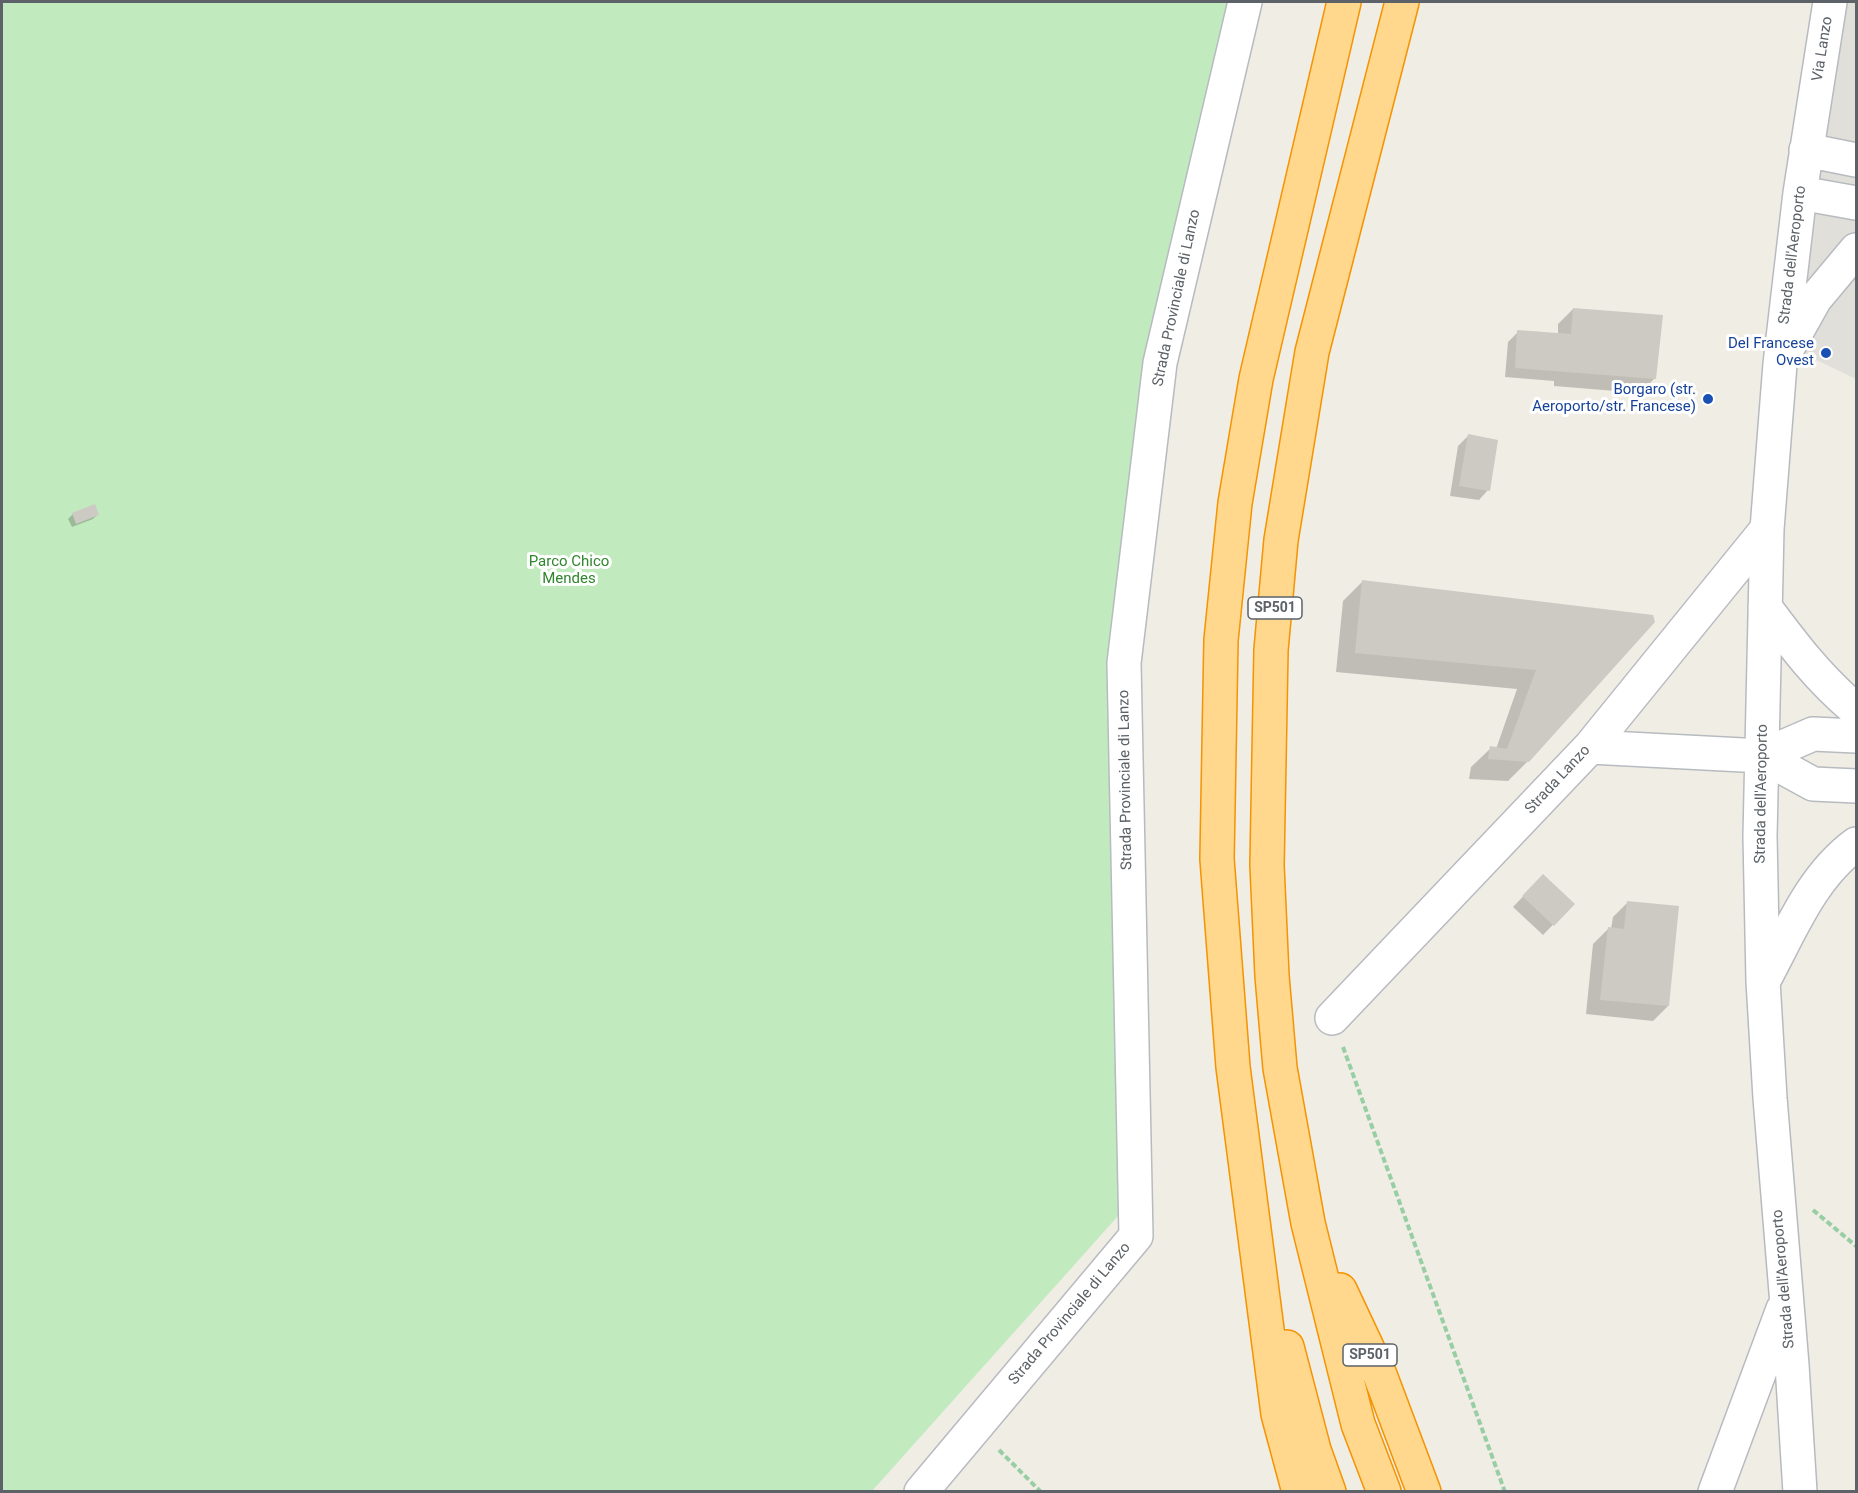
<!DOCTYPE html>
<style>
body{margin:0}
#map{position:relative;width:1858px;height:1493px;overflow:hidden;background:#f0ede5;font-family:Roboto,sans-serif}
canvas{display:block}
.frame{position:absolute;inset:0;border:3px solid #5c6267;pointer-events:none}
</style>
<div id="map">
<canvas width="1858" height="1493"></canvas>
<div class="frame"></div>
</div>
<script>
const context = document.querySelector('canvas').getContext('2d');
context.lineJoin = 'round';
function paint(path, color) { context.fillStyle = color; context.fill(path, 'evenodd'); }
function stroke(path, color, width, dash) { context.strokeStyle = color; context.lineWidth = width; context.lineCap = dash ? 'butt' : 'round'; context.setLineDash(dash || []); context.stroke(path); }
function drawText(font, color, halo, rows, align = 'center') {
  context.font = font + ' Roboto,sans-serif'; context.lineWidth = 6; context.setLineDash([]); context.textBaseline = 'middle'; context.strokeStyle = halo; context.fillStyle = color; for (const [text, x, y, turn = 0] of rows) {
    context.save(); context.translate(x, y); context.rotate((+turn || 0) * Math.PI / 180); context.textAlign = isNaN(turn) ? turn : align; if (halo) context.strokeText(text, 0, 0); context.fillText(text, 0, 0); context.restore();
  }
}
const industrial = new Path2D(`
 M1822,2H1856V379L1779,342Z`);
const green = new Path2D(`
 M2,2H1245L1191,166L1117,763L1127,1206L872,1491L2,1492Z`);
const shadow = new Path2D(`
 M1573,309L1655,378L1640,393L1554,386V381L1505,377L1508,342L1518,332L1558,335V324Z
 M1468,436L1488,490L1479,500L1450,496L1458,446Z
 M73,514L97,515L93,519L72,527L68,519Z
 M1363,581L1652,617L1528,761L1508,781L1469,779L1471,767L1491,748L1496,749L1517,689L1336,672L1343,601Z
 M1533,886L1573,904L1543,935L1513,907Z
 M1628,902L1668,1006L1653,1021L1586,1014L1593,944L1608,929H1611L1613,917Z`);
const building = new Path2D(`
 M1573,308L1663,315L1656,379L1515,368L1517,330L1571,334Z
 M1468,434L1498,440L1490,491L1459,486Z
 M95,504L99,515L76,524L72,513Z
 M1362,580L1653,615L1655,622L1529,762L1488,759L1490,746L1507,749L1536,670L1355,653Z
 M1543,874L1575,904L1554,926L1522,896Z
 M1627,901L1679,906L1669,1006L1600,1000L1608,927L1624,929Z`);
const path = new Path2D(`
 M1343,1047L1505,1492
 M1813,1210L1856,1246
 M999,1450L1041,1492`);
const minor = new Path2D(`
 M1806,150L1856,160
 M1800,193L1856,203
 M1787,349L1815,299L1856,250
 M1765,607C1794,646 1819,679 1856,710
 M1590,747L1762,756L1813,784L1856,786
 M1762,756L1813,734L1856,736
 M1764,980C1790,932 1811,877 1856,844
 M1332,1018L1590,747L1767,529
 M921,1492L1136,1236L1124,663L1160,363L1245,2
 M1715,1492L1783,1309
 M1800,1492L1792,1365L1770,1098L1763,981L1760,836L1767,529L1780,364L1800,193L1830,2`);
const highway = new Path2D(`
 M1340,1290L1380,1375L1424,1492
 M1287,1347L1314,1450L1329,1492
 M1299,1492L1278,1414L1233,1067L1217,859L1221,640L1235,503L1256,379L1344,2
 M1384,1492L1358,1424L1308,1223L1280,1068L1272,976L1267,865L1271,650L1281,540L1312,352L1402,2`);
const markers = [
 [1826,353,6,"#1a4fb4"],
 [1708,399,6,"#1a4fb4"]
];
const shields = [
 [1275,608,54],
 [1370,1355,54]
];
const shieldNames = [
 ["SP501",1275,608],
 ["SP501",1370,1355]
];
const streetNames = [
 ["Via Lanzo",1823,49,-81],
 ["Strada dell'Aeroporto",1793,255,-83],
 ["Strada Provinciale di Lanzo",1177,298,-78],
 ["Strada Provinciale di Lanzo",1126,780,-91],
 ["Strada Lanzo",1558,780,-47],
 ["Strada dell'Aeroporto",1762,794,-89],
 ["Strada dell'Aeroporto",1784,1279,-95],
 ["Strada Provinciale di Lanzo",1070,1314,-50]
];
const transitNames = [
 ["Del Francese",1814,344],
 ["Ovest",1814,361],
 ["Borgaro (str.",1696,390],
 ["Aeroporto/str. Francese)",1696,407]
];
const parkNames = [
 ["Parco Chico",569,562],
 ["Mendes",569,579]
];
paint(industrial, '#e1dfd9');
paint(green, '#c2eabf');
paint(shadow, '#0003');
paint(building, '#cdc9c3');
stroke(minor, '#b7bbc0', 36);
stroke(highway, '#f59300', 36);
stroke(path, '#98cea3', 4, [6, 3]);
stroke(minor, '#fff', 33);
stroke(highway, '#ffd88d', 33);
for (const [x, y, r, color] of markers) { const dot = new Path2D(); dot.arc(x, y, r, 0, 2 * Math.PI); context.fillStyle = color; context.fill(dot); stroke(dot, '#fff', 2); }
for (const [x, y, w] of shields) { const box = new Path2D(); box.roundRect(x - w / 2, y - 11, w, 22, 4.5); context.fillStyle = '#fff'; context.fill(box); stroke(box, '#5c6267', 1.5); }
drawText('bold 14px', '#5c6267', null, shieldNames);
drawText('15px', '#5c6267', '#fff', streetNames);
drawText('15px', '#164399', '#fff', transitNames, 'right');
drawText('15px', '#30862c', '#fff', parkNames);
</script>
